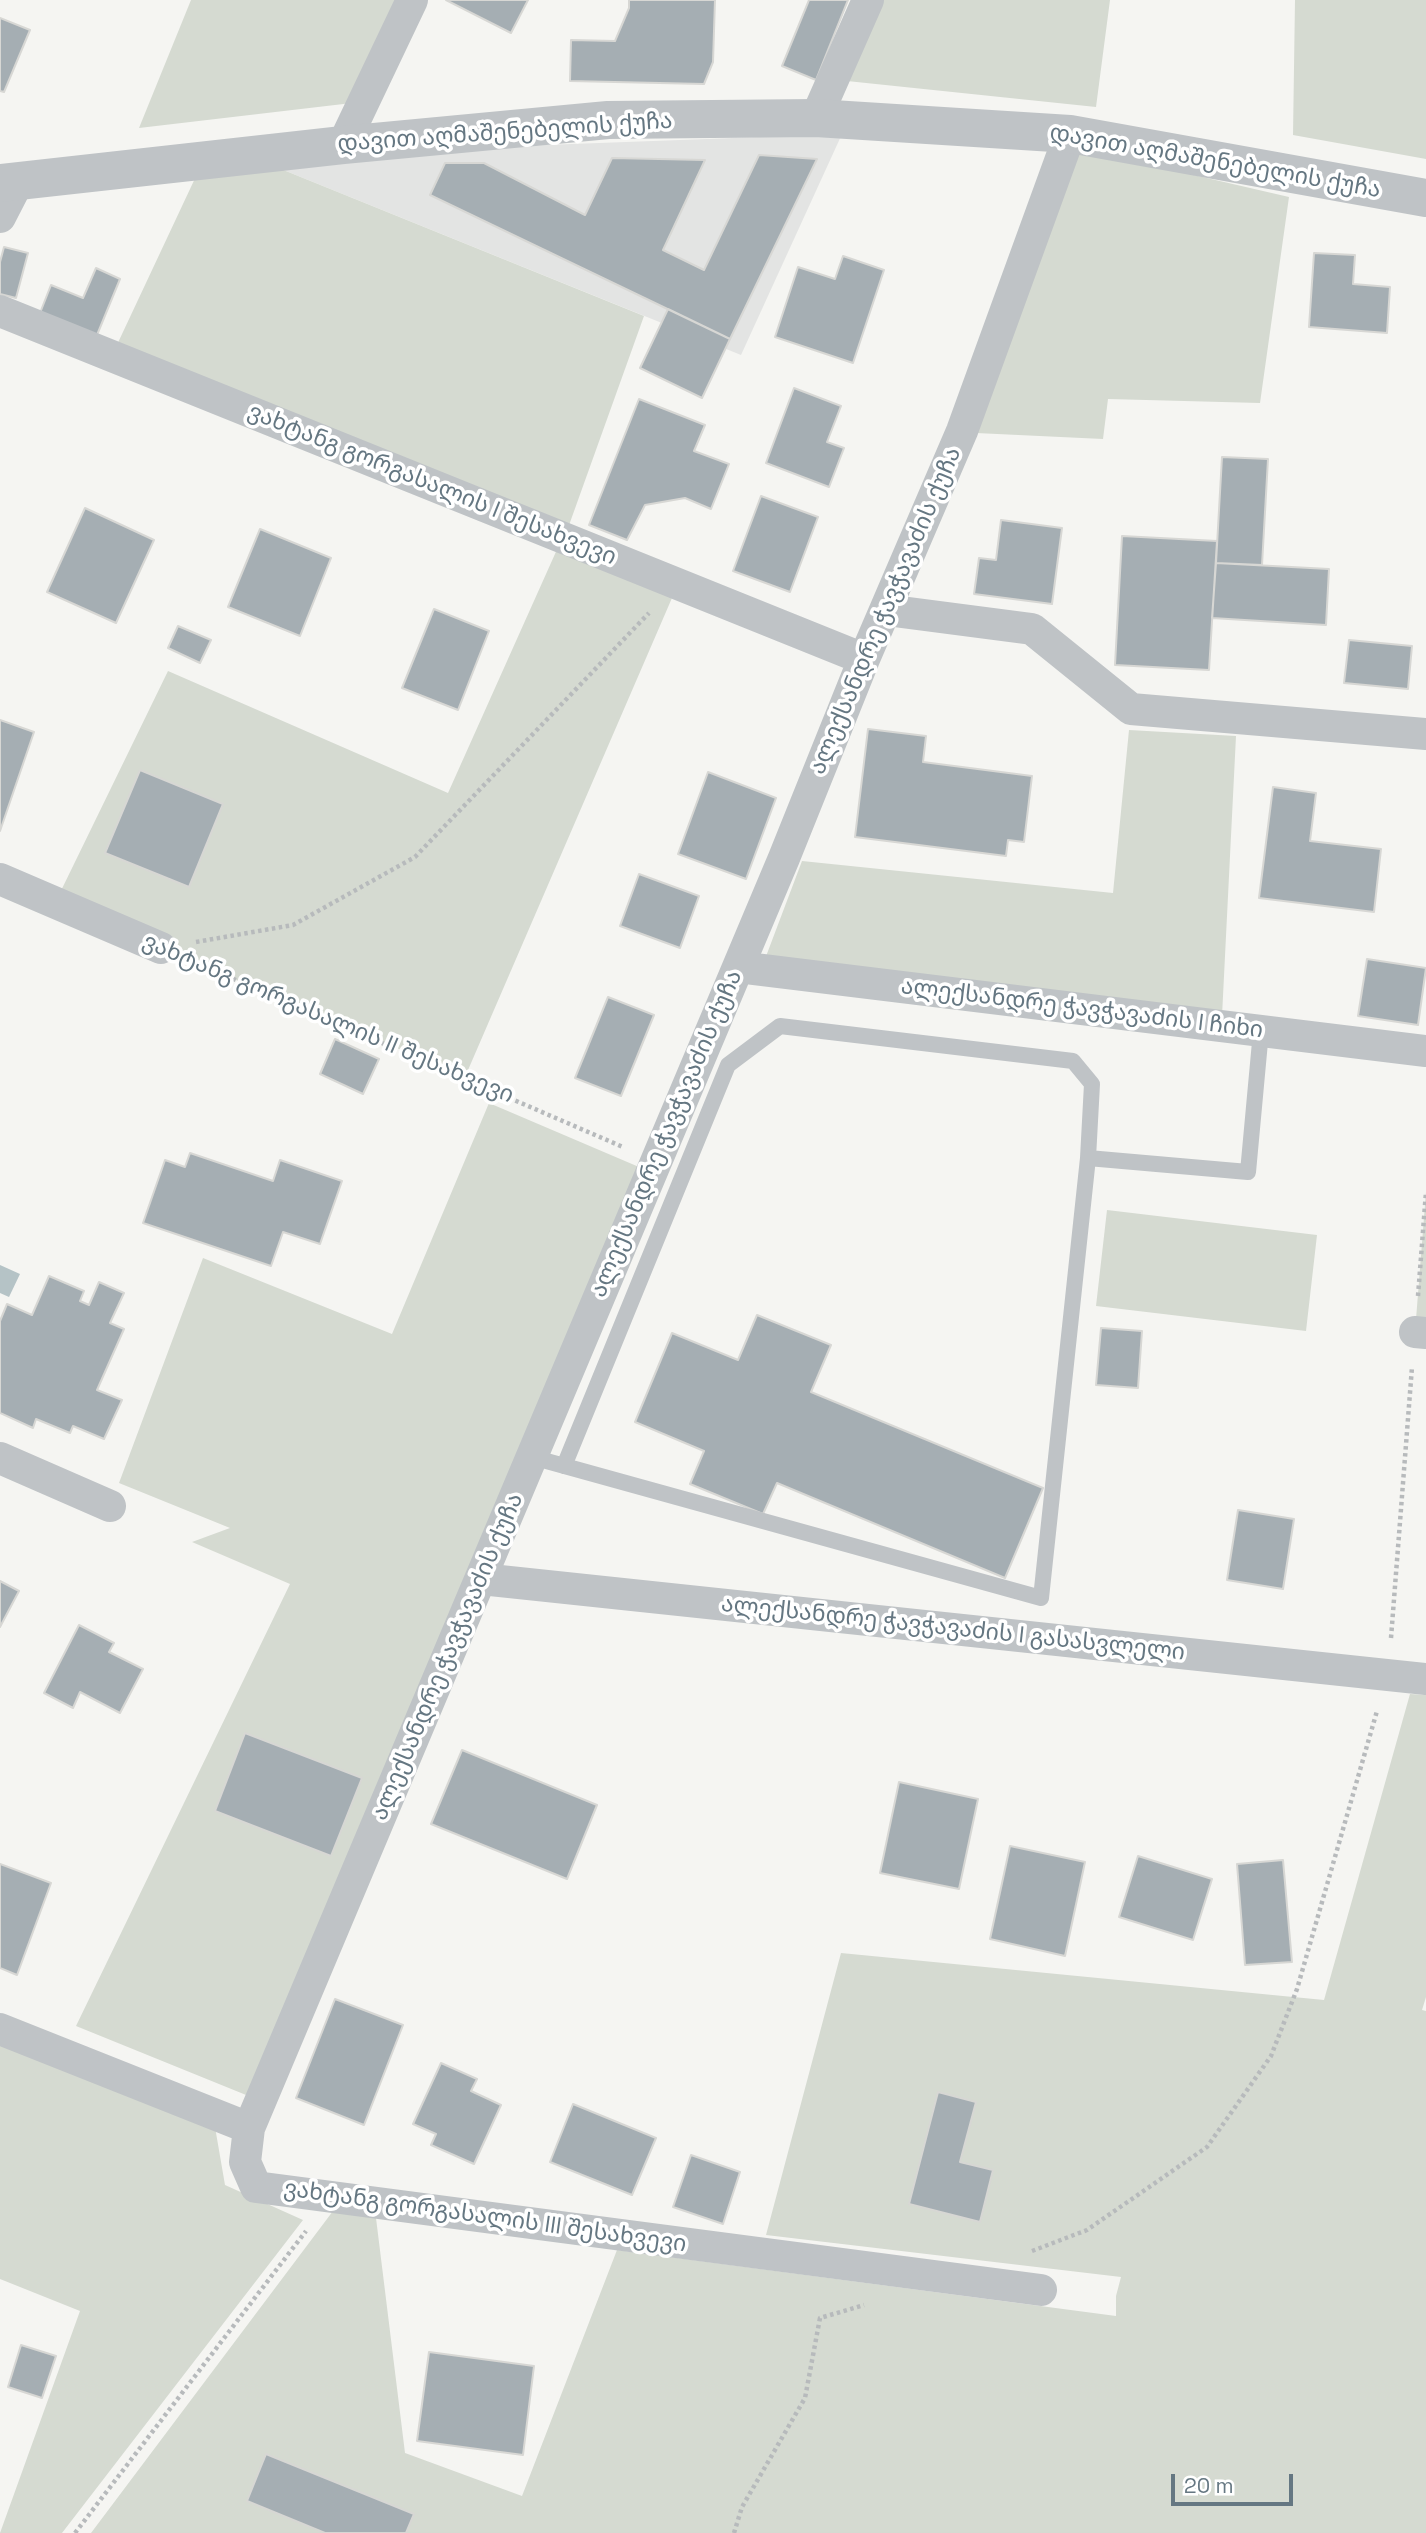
<!DOCTYPE html>
<meta charset="utf-8">
<style>
body{margin:0}
#map{position:relative;width:1426px;height:2533px;overflow:hidden;background:#f5f5f2;font-family:"Space Grotesk",sans-serif}
canvas{display:block}
.scale{position:absolute;left:1171px;top:2474px;width:122px;height:32px;box-sizing:border-box;border:4px solid #657782;border-top:0;padding-left:9px;font-size:21px;line-height:24px;white-space:nowrap;color:#657782;-webkit-text-stroke:5px #fff;paint-order:stroke}
</style>
<div id="map">
<canvas width="1426" height="2533"></canvas>
<div class="scale">20 m</div>
</div>
<script>
const context = document.querySelector('canvas').getContext('2d');
context.lineJoin = 'round';
function paint(path, color) { context.fillStyle = color; context.fill(path, 'evenodd'); }
function stroke(path, color, width, dash) { context.strokeStyle = color; context.lineWidth = width; context.lineCap = dash ? 'butt' : 'round'; context.setLineDash(dash || []); context.stroke(path); }
function drawText(font, color, halo, rows, align = 'center') {
  context.font = font + ' "Space Grotesk","Noto Sans Georgian",sans-serif'; context.lineWidth = 7; context.setLineDash([]); context.textBaseline = 'middle'; context.strokeStyle = halo; context.fillStyle = color; for (const [text, x, y, turn = 0] of rows) {
    context.save(); context.translate(x, y); context.rotate((+turn || 0) * Math.PI / 180); context.textAlign = isNaN(turn) ? turn : align; if (halo) context.strokeText(text, 0, 0); context.fillText(text, 0, 0); context.restore();
  }
}
const built = new Path2D(`
 M842,134L741,355L271,165L464,148Z`);
const green = new Path2D(`
 M191,0H397L352,103L139,128Z
 M881,0H1110L1096,107L847,81Z
 M1295,0H1426V159L1293,135Z
 M1077,148L1289,197L1260,403L1108,399L1103,439L976,433Z
 M271,165L644,316L568,528L115,349L198,172Z
 M559,545L675,591L465,1077L55,903L168,671L448,793Z
 M1129,730L1236,736L1222,1016L765,959L802,861L1113,893Z
 M489,1103L639,1167L251,2097L76,2026L290,1584L192,1542L230,1528L119,1483L203,1258L392,1334Z
 M1426,1192V1333L1415,1332Z
 M1107,1210L1317,1235L1306,1331L1096,1306Z
 M1410,1694L1426,1695V1997L1422,2010L1426,2011V2533H91L333,2211L376,2218L405,2453L522,2496L617,2250L1116,2316V2296L1121,2277L766,2235L841,1953L1324,2000Z
 M0,2039L215,2127L225,2185L303,2220L62,2533H0L80,2311L0,2279Z`);
const water = new Path2D(`
 M0,1265L20,1274L9,1297L0,1293Z`);
const building = new Path2D(`
 M446,0H528L511,33Z
 M629,0H715L713,62L704,84L570,81L571,40L615,41L629,8Z
 M809,0H848L816,80L782,66Z
 M0,18L30,30L4,92L0,91Z
 M759,155L817,159L730,339L430,195L445,163H484L585,215L612,158L705,160L663,250L704,270Z
 M4,247L28,253L16,298L0,294V262Z
 M1314,253L1355,255L1353,284L1390,287L1387,333L1309,327Z
 M843,256L884,270L853,363L775,337L798,267L835,279Z
 M96,268L120,279L97,335L40,313L51,285L83,298Z
 M668,309L730,339L702,398L640,368Z
 M794,388L841,406L827,442L844,448L829,487L766,463Z
 M639,399L705,425L694,451L729,464L711,509L685,498L645,505L627,540L589,525Z
 M1222,457L1268,459L1262,565L1216,563Z
 M761,496L818,517L790,592L733,571Z
 M85,508L154,540L116,623L47,592Z
 M1001,520L1062,528L1052,604L974,594L979,558L996,560Z
 M260,529L331,558L300,636L228,607Z
 M1122,536L1217,541L1209,670L1115,665Z
 M1216,563L1329,569L1326,625L1212,618Z
 M434,609L489,631L458,710L402,688Z
 M178,626L211,640L200,663L168,648Z
 M1349,640L1412,646L1408,689L1344,683Z
 M0,720L34,732L0,831Z
 M868,729L926,736L923,762L1032,776L1024,842L1008,840L1006,856L855,837Z
 M140,770L223,804L189,887L105,853Z
 M708,772L776,798L746,879L678,854Z
 M1273,787L1316,793L1310,841L1381,849L1374,912L1259,898Z
 M639,874L699,896L680,948L620,926Z
 M1367,959L1426,968L1418,1025L1358,1016Z
 M608,997L654,1015L621,1096L575,1078Z
 M335,1039L379,1059L363,1094L320,1074Z
 M190,1153L273,1181L280,1160L342,1181L320,1244L283,1232L271,1266L143,1223L165,1160L185,1167Z
 M49,1276L84,1291L80,1301L89,1305L99,1282L124,1293L110,1323L124,1329L97,1390L122,1400L104,1439L73,1426L70,1433L36,1419L33,1428L0,1413V1321L7,1304L32,1315Z
 M757,1315L831,1345L811,1392L1043,1488L1005,1578L777,1483L763,1514L690,1484L704,1451L635,1422L672,1333L738,1360Z
 M1101,1328L1142,1331L1138,1388L1096,1385Z
 M1238,1510L1294,1519L1283,1589L1227,1580Z
 M0,1581L19,1591L0,1627Z
 M79,1625L114,1643L109,1652L143,1669L120,1713L80,1692L73,1708L44,1693Z
 M245,1733L362,1778L331,1856L215,1811Z
 M462,1750L597,1805L567,1879L431,1824Z
 M899,1782L978,1799L959,1889L880,1873Z
 M1010,1846L1085,1862L1065,1956L990,1939Z
 M1138,1856L1212,1879L1193,1940L1119,1917Z
 M1283,1860L1292,1962L1245,1965L1237,1864Z
 M0,1864L51,1883L17,1975L0,1968Z
 M335,1999L403,2025L364,2125L296,2098Z
 M441,2063L477,2079L471,2091L501,2105L474,2164L431,2145L436,2134L413,2124Z
 M938,2092L976,2102L960,2162L993,2170L980,2222L909,2204Z
 M573,2104L656,2138L632,2195L550,2162Z
 M691,2155L740,2172L723,2224L673,2207Z
 M21,2345L56,2356L42,2398L8,2387Z
 M429,2352L534,2366L523,2455L417,2441Z
 M266,2454L414,2514L406,2533H325L247,2501Z`);
const path = new Path2D(`
 M196,942L293,925L415,857L649,613
 M194,962L623,1147
 M1418,1296L1426,1192
 M1391,1638L1412,1367
 M1032,2251L1087,2230L1207,2147L1271,2056L1297,1989L1377,1711
 M75,2533L306,2231
 M734,2533L742,2507L805,2398L820,2318L864,2305`);
const service = new Path2D(`
 M532,1457L1041,1598L1088,1158L1248,1172L1261,1031
 M564,1466L728,1065L780,1026L1073,1061L1092,1084L1088,1158`);
const minor = new Path2D(`
 M816,118L868,0
 M343,145L412,0
 M0,217L19,180
 M0,311L864,659
 M886,610L1032,629L1131,709L1426,734
 M0,879L161,948
 M738,967L1426,1051
 M1415,1332L1426,1333
 M0,1458L110,1506
 M481,1579L1426,1679
 M0,2029L249,2128
 M1041,2290L256,2187L245,2162L249,2128L784,858L864,659L962,431L1070,134`);
const tertiary = new Path2D(`
 M0,183L343,145L608,120L816,118L1070,134L1426,198`);
const streetNames = [
 ["დავით აღმაშენებელის ქუჩა",505,133,-4],
 ["დავით აღმაშენებელის ქუჩა",1215,162,10],
 ["ვახტანგ გორგასალის I შესახვევი",432,485,22],
 ["ალექსანდრე ჭავჭავაძის ქუჩა",886,611,-67],
 ["ალექსანდრე ჭავჭავაძის I ჩიხი",1082,1009,7],
 ["ვახტანგ გორგასალის II შესახვევი",328,1019,23],
 ["ალექსანდრე ჭავჭავაძის ქუჩა",667,1134,-67],
 ["ალექსანდრე ჭავჭავაძის I გასასვლელი",953,1629,6],
 ["ალექსანდრე ჭავჭავაძის ქუჩა",448,1657,-67],
 ["ვახტანგ გორგასალის III შესახვევი",485,2217,8]
];
paint(built, '#e3e4e3');
paint(green, '#d5dad1');
paint(water, '#b5c3c6');
paint(building, '#a5aeb3');
stroke(building, '#d7d7d4', 2);
stroke(path, '#b7babc', 4.5, [3.5, 3.5]);
stroke(service, '#bfc3c6', 16);
stroke(minor, '#bfc3c6', 32);
stroke(tertiary, '#bfc3c6', 38);
drawText('23px', '#657782', '#fff', streetNames);
</script>
